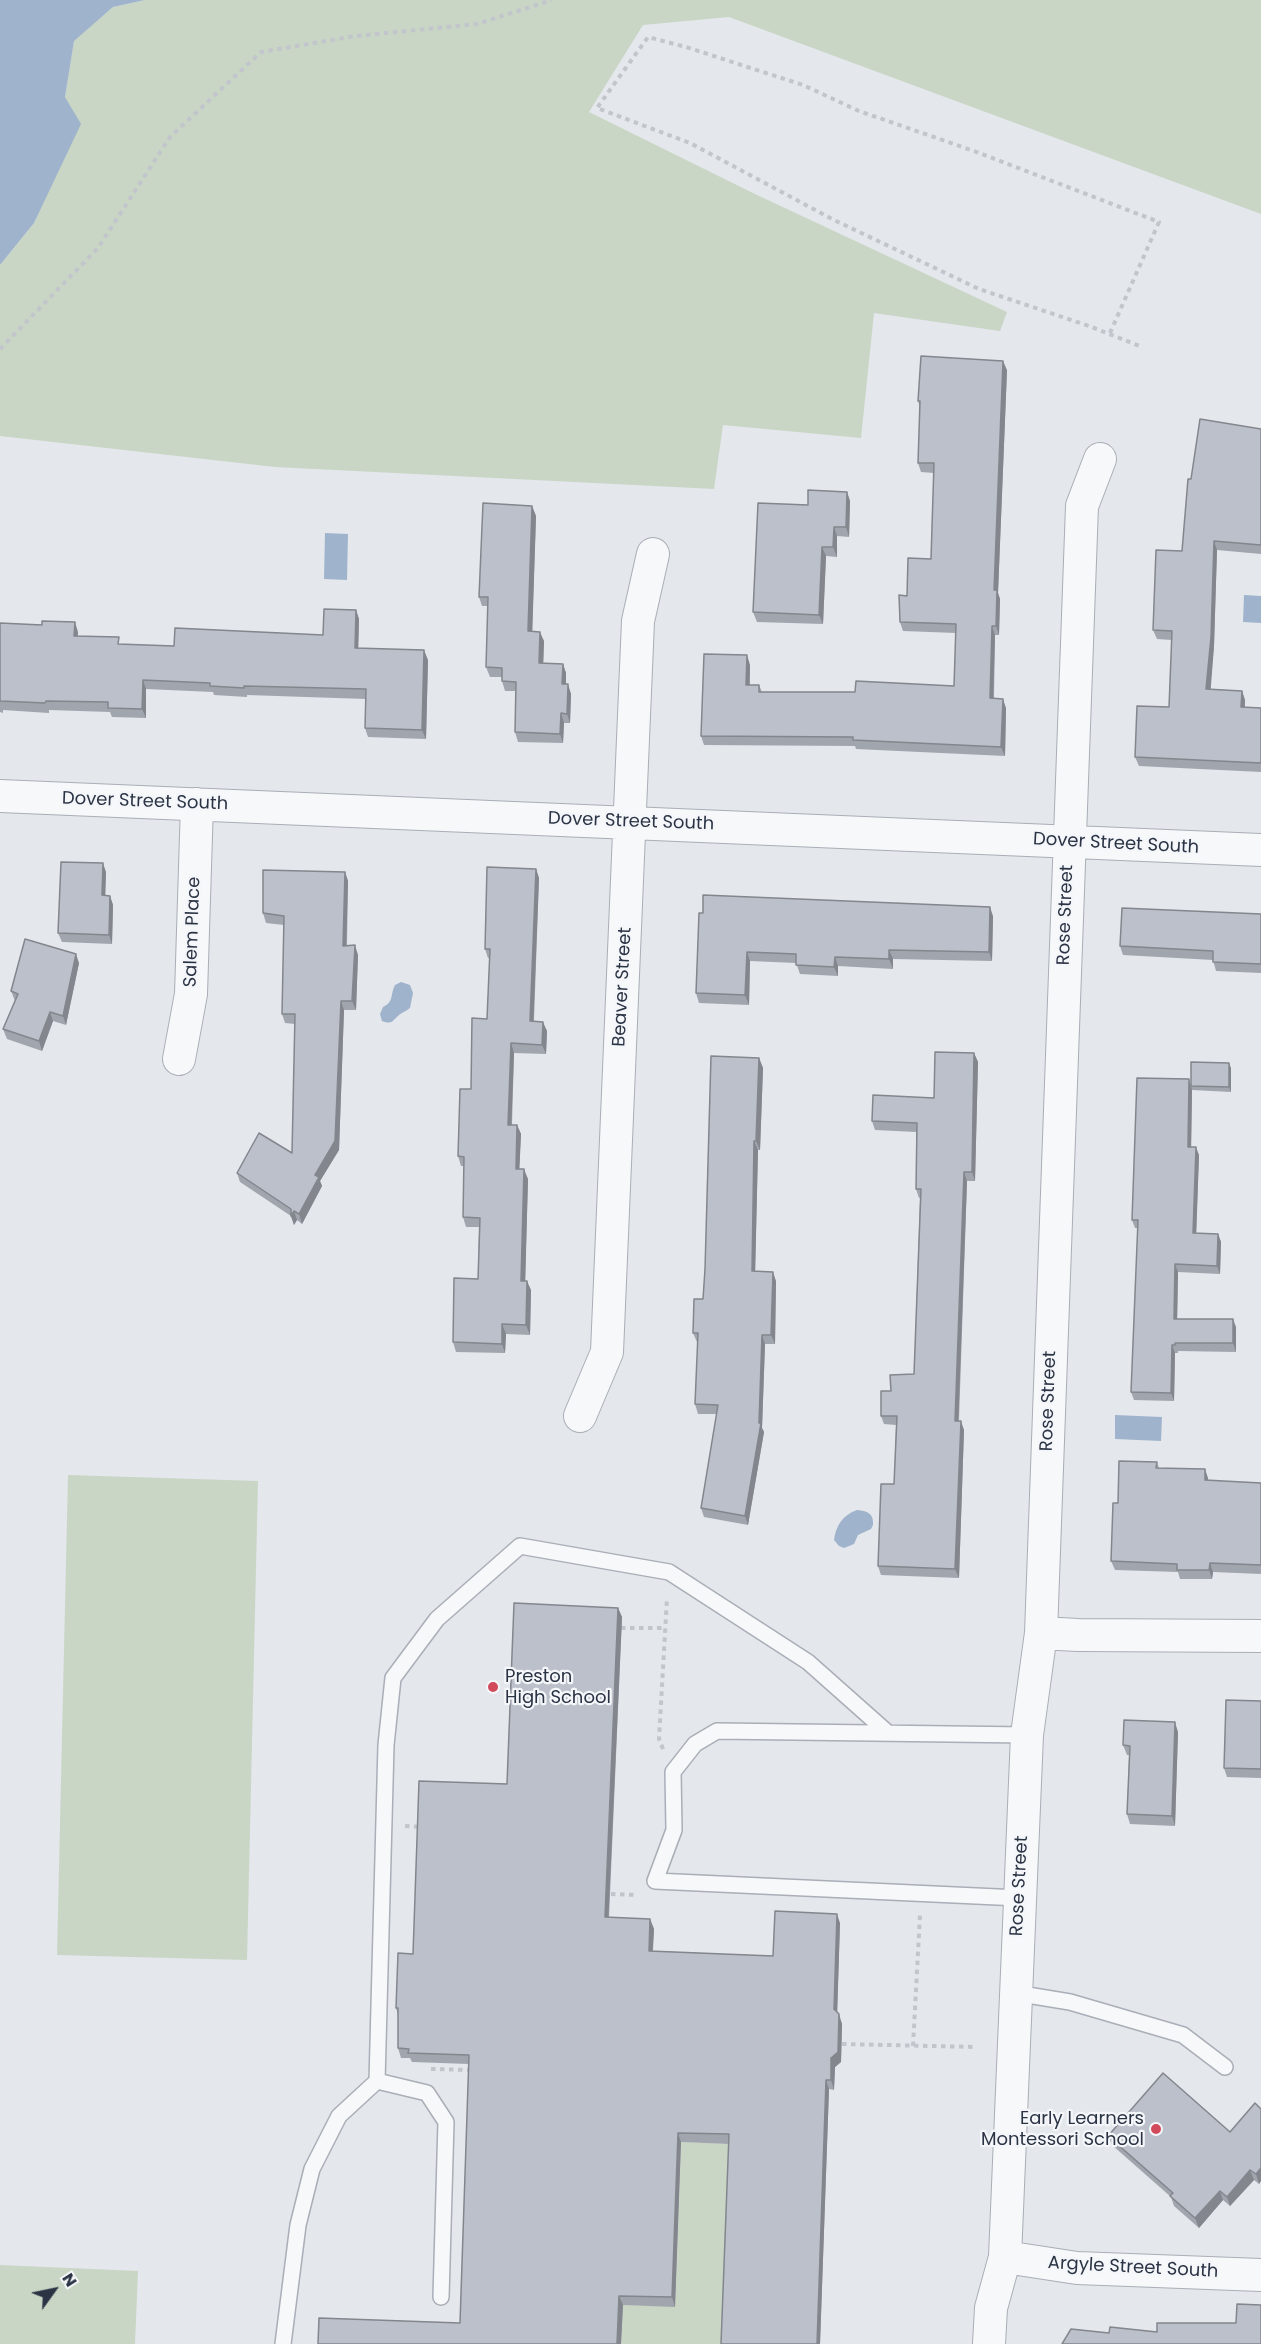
<!DOCTYPE html>
<style>
body{margin:0}
#map{position:relative;width:1261px;height:2344px;overflow:hidden;background:#e4e7ec;font-family:Poppins,sans-serif}
canvas{display:block}
.north{position:absolute;left:24px;top:2260px;width:60px;height:60px;-webkit-text-stroke:4px #f4f6f9;paint-order:stroke;rotate:57deg;font-size:16px;font-weight:700;line-height:24px;text-align:center;color:#2b3445}
.north::after{content:'';display:block;margin:auto;width:21px;height:27px;background:#2b3445;clip-path:polygon(50% 0,100% 100%,50% 72%,0 100%)}
</style>
<div id="map">
<canvas width="1261" height="2344"></canvas>
<div class="north">N</div>
</div>
<script>
const context = document.querySelector('canvas').getContext('2d');
context.lineJoin = 'round';
function paint(path, color) { context.fillStyle = color; context.fill(path, 'evenodd'); }
function stroke(path, color, width, dash) { context.strokeStyle = color; context.lineWidth = width; context.lineCap = dash ? 'butt' : 'round'; context.setLineDash(dash || []); context.stroke(path); }
function drawText(font, color, halo, rows, align = 'center') {
  context.font = font + ' Poppins,sans-serif'; context.lineWidth = 4.5; context.setLineDash([]); context.textBaseline = 'middle'; context.strokeStyle = halo; context.fillStyle = color; for (const [text, x, y, turn = 0] of rows) {
    context.save(); context.translate(x, y); context.rotate((+turn || 0) * Math.PI / 180); context.textAlign = isNaN(turn) ? turn : align; if (halo) context.strokeText(text, 0, 0); context.fillText(text, 0, 0); context.restore();
  }
}
const green = new Path2D(`
 M145,0H1261V214L729,17L643,25L589,112L755,194L1007,312L1000,331L874,313L861,438L723,425L714,489L275,467L0,436V265L34,223L51,185L74,40L113,7Z
 M68,1475L258,1481L247,1960L57,1955Z
 M681,2142L733,2144L725,2344H621L623,2305L675,2306Z
 M0,2265L138,2271L135,2344H0Z`);
const water = new Path2D(`
 M0,0H145L113,7L74,41L65,97L81,124L34,223L0,265Z
 M325,533L348,534L347,580L324,579Z
 M1244,595L1261,596V623L1243,622Z
 M401,982L410,985L413,993L410,1008C408,1010 405,1011 402,1013C393,1018 394,1026 382,1021L380,1014L383,1007C394,1002 390,995 395,985Z
 M1115,1415L1162,1417L1161,1441L1115,1439Z
 M857,1510C867,1511 874,1513 873,1525L871,1529L858,1535L854,1544L844,1548L839,1546L834,1540C836,1525 843,1515 857,1510Z`);
const path = new Path2D(`
 M1110,333L1159,222L974,151L859,111L803,85L686,47L648,37L597,108L690,143L834,220L979,289L1089,326L1142,347
 M0,349L98,248L170,137L261,52L356,36L477,24L552,0
 M621,1628H665
 M663,1749L659,1739L667,1598
 M405,1826L421,1827
 M611,1894L637,1895
 M842,2044L976,2047
 M913,2046L920,1915
 M431,2069L472,2070`);
const service = new Path2D(`
 M1019,1898L655,1881L674,1830L673,1772L695,1744L717,1731L1027,1735
 M1015,1993L1070,2002L1183,2035L1225,2067
 M377,2081L427,2093L446,2122L441,2297
 M283,2344L298,2225L312,2169L339,2116L377,2081L386,1745L393,1678L437,1619L520,1546L669,1572L808,1662L888,1733`);
const minor = new Path2D(`
 M0,796L1261,850
 M179,1059L191,994L197,804
 M580,1416L607,1352L638,621L653,554
 M1041,1633L1078,1635L1261,1636
 M1005,2257L1077,2268L1261,2275
 M989,2344L991,2308L1005,2257L1027,1735L1041,1633L1082,506L1100,459`);
const wall = new Path2D(`
 M1007,370L998,593L1000,599L999,635H995L994,698L1006,708L1005,756L856,749L855,746L704,745L701,736L750,665V685H759L762,692H855L954,686L956,633L903,631L900,622L907,596L931,559L934,473L921,472L918,463L920,407L918,401Z
 M1261,429V554L1217,550L1214,646L1210,689L1242,691L1245,700V707L1261,708V772L1139,766L1135,757L1169,707L1172,640L1157,639L1153,630L1182,551L1191,479Z
 M847,492L850,501L849,537L837,536V557L826,556L823,624L757,622L753,612L808,505Z
 M532,506L536,516L532,631L544,641L543,663L563,664L566,673V684L571,694L570,723H564L563,743L518,742L515,732L516,691H505L502,681V677H490L486,667L488,606H482L479,597Z
 M356,610L359,619L358,649L428,660L426,739L368,737L365,728L366,699L247,695V697L214,695L213,692L146,689V718L112,717L110,712L49,710V713L3,710V713L0,712V623L78,632V636L121,645L174,646L323,635Z
 M536,869L539,878L534,1021L547,1031L546,1054L514,1053L512,1125H517L521,1134L519,1169L528,1179L525,1281L531,1290L530,1335L506,1334L505,1353L456,1352L453,1342L478,1279L479,1227H466L463,1217L464,1166H461L458,1156L471,1089L487,1019L490,958H488L485,949Z
 M106,872L105,895L110,896L113,905L112,944L62,942L58,933Z
 M345,872L348,881L347,945L358,955L356,1010H344L339,1150L320,1181L322,1186L302,1224L297,1220L294,1225L291,1216L240,1182L237,1173L292,1153L295,1024L285,1023L282,1014L284,925L266,923L263,913Z
 M699,913L993,916L992,961L893,959V969L838,966V976L800,974L796,963L750,961L749,1005L699,1003L696,993Z
 M1261,914V973L1216,971L1213,960L1123,955L1120,946Z
 M79,963L66,1025L53,1021L42,1051L7,1039L3,1029L15,1001L11,991Z
 M974,1053L978,1062L975,1181H967L959,1421L964,1430L959,1578L881,1575L878,1566L894,1484L896,1425L884,1424L881,1416L891,1391L914,1374L920,1198H919L916,1189V1132L875,1130L872,1121L934,1098Z
 M759,1058L763,1068L760,1150H758L755,1271L776,1281L775,1344H765L762,1428L764,1432L748,1525L704,1517L701,1508L717,1414H698L695,1404L698,1342H697L693,1333L703,1299Z
 M1231,1068V1092L1192,1090L1191,1147L1199,1155L1196,1233L1218,1234L1221,1242L1220,1274L1178,1272L1177,1319L1236,1327V1352L1178,1351V1353H1175L1174,1401L1134,1400L1131,1392L1138,1228H1135L1132,1220L1191,1083Z
 M1157,1462L1159,1468L1208,1478V1481L1261,1483V1574L1213,1572L1212,1579H1180L1178,1572L1115,1570L1111,1561Z
 M618,1608L622,1617L609,1918L650,1919L654,1929L653,1951L773,1956L840,1923L837,2013L842,2024L841,2062L835,2067L834,2090L829,2089L820,2344H721L729,2144L681,2142L675,2307L623,2305L621,2344H318L460,2323L469,2064L412,2062L410,2058H401L398,2048V2015L396,2008L413,1954L507,1784Z
 M1261,1701V1778L1227,1777L1224,1768Z
 M1178,1732L1175,1826L1130,1824L1127,1814L1129,1755H1127L1123,1745Z
 M1261,2109V2181L1259,2184L1254,2180L1230,2206L1223,2200L1199,2228L1174,2206L1171,2197L1112,2145L1108,2136L1230,2132Z`);
const shadedWall = new Path2D(`
 M1003,361L1007,370L998,593L1000,599L999,635L996,626L994,590Z
 M847,492L850,501L849,537L846,527Z
 M532,506L536,516L532,641L528,631Z
 M834,527L837,536V557L833,547Z
 M1214,541L1217,550L1214,646L1210,698L1206,689Z
 M822,547L826,556L823,624L819,615Z
 M356,610L359,619L358,658L355,648Z
 M75,622L78,632L77,645L74,636Z
 M992,626L995,635L993,708L990,698Z
 M540,632L544,641L543,672L539,663Z
 M424,650L428,660L426,739L422,730Z
 M747,655L750,665L749,694L746,685Z
 M563,664L566,673V693L562,684Z
 M143,680L146,689V718L142,709Z
 M568,684L571,694L570,723L567,714Z
 M1242,691L1245,700L1244,716L1241,707Z
 M1003,699L1006,708L1005,756L1001,747Z
 M561,713L564,723L563,743L560,734Z
 M103,863L106,872L105,904L102,895Z
 M536,869L539,878L533,1031L530,1021Z
 M345,872L348,881L346,955L343,946Z
 M110,896L113,905L112,944L109,935Z
 M990,907L993,916L992,961L989,952Z
 M355,945L358,955L356,1010L352,1001Z
 M889,950L893,959V969L889,959Z
 M747,952L750,961L749,1005L745,995Z
 M76,954L79,963L66,1025L63,1016Z
 M835,957L838,966V976L834,967Z
 M341,1001L344,1010L339,1150L320,1181L322,1186L302,1224L299,1214L315,1175Z
 M50,1012L53,1021L42,1051L39,1041Z
 M543,1022L547,1031L546,1054L542,1045Z
 M511,1043L514,1053L511,1134L508,1125Z
 M974,1053L978,1062L975,1181L972,1172Z
 M759,1058L763,1068L760,1150L756,1141Z
 M1229,1063L1231,1068V1092L1229,1087Z
 M1189,1079L1192,1090L1191,1155L1188,1147Z
 M517,1125L521,1134L519,1178L516,1169Z
 M754,1141L758,1150L755,1280L752,1271Z
 M1196,1147L1199,1155L1196,1241L1193,1233Z
 M524,1169L528,1179L525,1290L521,1281Z
 M964,1172L967,1181L958,1430L955,1421Z
 M294,1211L297,1220L294,1225L291,1216Z
 M1218,1234L1221,1242L1220,1274L1217,1266Z
 M1175,1264L1178,1272L1177,1327L1174,1319Z
 M773,1272L776,1281L775,1344L771,1335Z
 M527,1281L531,1290L530,1335L526,1325Z
 M1233,1319L1236,1327V1352L1233,1343Z
 M502,1324L506,1334L505,1353L502,1344Z
 M762,1335L765,1344L762,1428L764,1432L748,1525L745,1516L759,1423Z
 M1172,1345L1175,1353L1174,1401L1171,1393Z
 M961,1421L964,1430L959,1578L955,1569Z
 M1205,1469L1208,1478V1489L1205,1480Z
 M1210,1563L1213,1572L1212,1579L1209,1570Z
 M618,1608L622,1617L608,1927L605,1917Z
 M1175,1722L1178,1732L1175,1826L1172,1816Z
 M837,1914L840,1923L837,2019L834,2009Z
 M650,1919L654,1929L652,1960L649,1951Z
 M839,2014L842,2024L841,2062L835,2067L834,2090L831,2080V2058Z
 M826,2080L829,2089L820,2344H817Z
 M678,2133L681,2142L675,2307L672,2297Z
 M1261,2168V2181L1259,2184L1256,2174Z
 M1250,2170L1254,2180L1230,2206L1227,2197Z
 M1220,2191L1223,2200L1199,2228L1195,2218Z
 M619,2296L623,2305L621,2344H617Z`);
const building = new Path2D(`
 M921,356L1003,361L994,590H997L996,626H992L990,698L1003,699L1001,747L853,740V737L701,736L704,654L747,655L746,685H759V692H855L856,681L954,686L956,624L900,622L899,595L907,596L908,558L931,559L934,463H918L920,401H918Z
 M1200,419L1261,429V545L1214,541L1211,637L1206,689L1242,691L1241,707L1261,708V763L1135,757L1137,706L1169,707L1172,631L1153,630L1156,550L1182,551L1188,479H1191Z
 M808,490L847,492L846,527H834L833,547H822L819,615L753,612L758,503L808,505Z
 M483,503L532,506L528,631L540,632L539,663L563,664L562,684H568L567,714L561,713L560,734L515,732L516,682L502,681V668L486,667L488,597H479Z
 M324,609L356,610L355,648L424,650L422,730L365,728L366,689L244,686V688L210,686V683L143,680L142,709L108,708V702L46,701L45,703L0,701V623L42,625V621L75,622L74,636L119,637L118,644L174,646L175,628L323,635Z
 M61,862L103,863L102,895L110,896L109,935L58,933Z
 M487,867L536,869L530,1021L543,1022L542,1045L511,1043L508,1125H517L516,1169H524L521,1281H527L526,1325L502,1324V1344L453,1342L454,1278L478,1279L480,1218L463,1217L464,1157L458,1156L460,1089H471L472,1018L487,1019L490,949H485Z
 M263,870L345,872L343,946L355,945L352,1001H341L335,1141L315,1175L319,1177L299,1214L294,1211L291,1216V1209L237,1173L259,1133L292,1153L295,1014H282L284,916L263,913Z
 M703,895L990,907L989,952L889,950V959L835,957L834,967L796,965V954L747,952L745,995L696,993L699,913H703Z
 M1122,908L1261,914V964L1213,962V951L1120,946Z
 M25,939L76,954L63,1016L50,1012L39,1041L3,1029L18,994L11,991Z
 M935,1052L974,1053L972,1172H964L955,1421H961L955,1569L878,1566L881,1484H894L897,1416H881V1391H891L890,1375L914,1374L921,1189H916L917,1123L872,1121L873,1095L934,1098Z
 M711,1056L759,1058L756,1141H754L752,1271L773,1272L771,1335H762L759,1423H761L745,1516L701,1508L718,1405L695,1404L698,1333H693L694,1299H703L705,1269Z
 M1191,1062L1229,1063V1087L1191,1086Z
 M1137,1078L1189,1079L1188,1147H1196L1193,1233L1218,1234L1217,1266L1175,1264L1174,1319H1233V1343H1175V1345H1172L1171,1393L1131,1392L1138,1220H1132Z
 M1119,1461L1157,1462L1156,1468L1205,1469V1480L1261,1483V1565L1210,1563L1209,1570H1177V1564L1111,1561L1113,1503H1118Z
 M514,1603L618,1608L605,1917L650,1919L649,1951L773,1956L775,1911L837,1914L834,2009L839,2014L838,2052L831,2058V2080H826L817,2344H721L729,2134L678,2133L672,2297L619,2296L617,2344H318L319,2318L460,2323L469,2055L408,2053L409,2049L398,2048V2008H396L398,1953L413,1954L419,1781L507,1784Z
 M1226,1700L1261,1701V1769L1224,1768Z
 M1124,1720L1175,1722L1172,1816L1127,1814L1130,1746L1123,1745Z
 M1163,2073L1230,2132L1255,2103L1261,2109V2168L1256,2174L1250,2170L1227,2197L1220,2191L1195,2218L1170,2196L1173,2193L1108,2136Z
 M1237,2304L1261,2305V2344H1062L1071,2329L1109,2333L1110,2327L1157,2332V2323H1236Z`);
const markers = [
 [493,1687,6,"#d1495b"],
 [1156,2129,6,"#d1495b"]
];
const streetNames = [
 ["Dover Street South",145,802,2],
 ["Dover Street South",631,822,2],
 ["Dover Street South",1116,844,3],
 ["Rose Street",1066,915,-88],
 ["Salem Place",193,932,-88],
 ["Beaver Street",623,987,-87],
 ["Rose Street",1049,1401,-88],
 ["Rose Street",1020,1886,-87],
 ["Argyle Street South",1133,2268,3]
];
const poiNames = [
 ["Preston",505,1677],
 ["High School",505,1698],
 ["Early Learners",1144,2119,"right"],
 ["Montessori School",1144,2140,"right"]
];
paint(green, '#c9d6c5');
paint(water, '#9fb4cc');
stroke(service, '#a9aeb7', 18);
stroke(minor, '#a9aeb7', 34);
stroke(path, '#c2c5cb', 4, [4.5, 4.5]);
stroke(service, '#f7f8fa', 15);
stroke(minor, '#f7f8fa', 32);
paint(wall, '#a1a5ae');
paint(shadedWall, '#83868d');
paint(building, '#bbc0ca');
stroke(building, '#83868d', 1.5);
for (const [x, y, r, color] of markers) { const dot = new Path2D(); dot.arc(x, y, r, 0, 2 * Math.PI); context.fillStyle = color; context.fill(dot); stroke(dot, '#f4f6f9', 2); }
drawText('18px', '#2b3445', '#f4f6f9', streetNames);
drawText('18px', '#2b3445', '#f4f6f9', poiNames, 'left');
</script>
